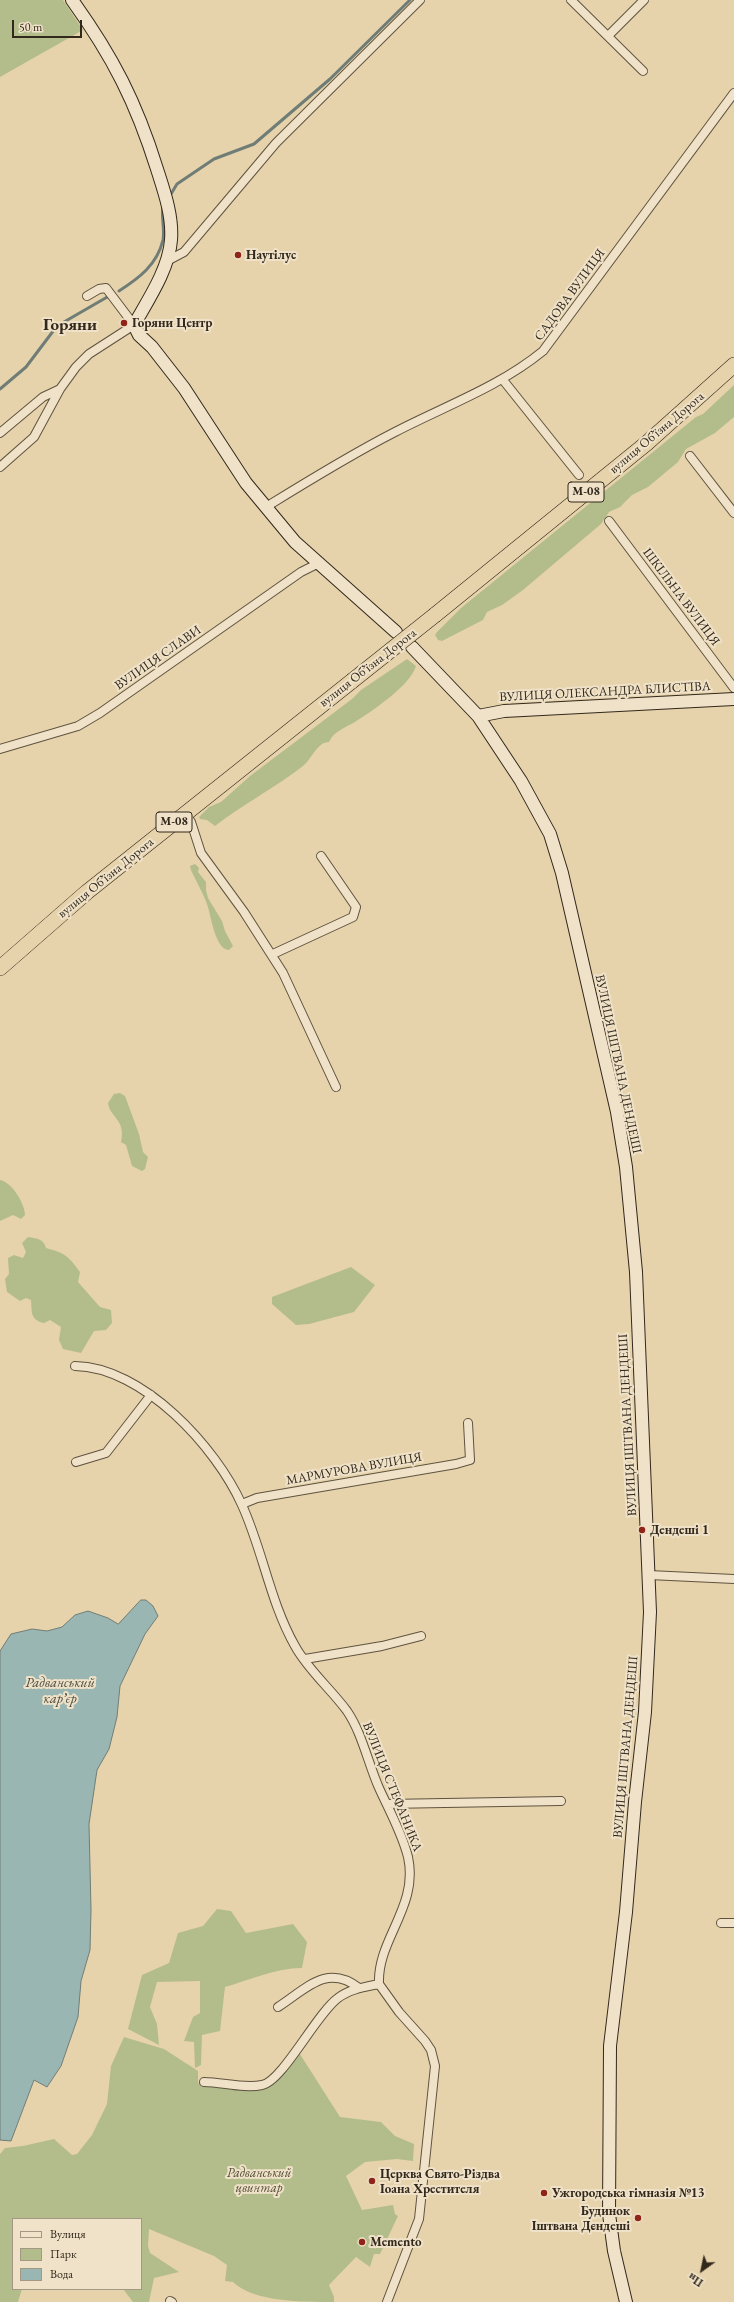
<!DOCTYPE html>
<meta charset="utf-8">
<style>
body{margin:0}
#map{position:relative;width:734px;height:2302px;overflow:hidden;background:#e7d3ab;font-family:"EB Garamond",serif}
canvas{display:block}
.legend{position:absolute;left:12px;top:2218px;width:130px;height:72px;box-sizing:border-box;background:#efe2c8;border:1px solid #a39883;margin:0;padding:5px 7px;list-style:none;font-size:12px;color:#32281b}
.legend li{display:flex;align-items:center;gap:8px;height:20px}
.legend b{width:20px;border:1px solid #a39883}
.north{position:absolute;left:682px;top:2250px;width:40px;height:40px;-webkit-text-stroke:3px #efe2c8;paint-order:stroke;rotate:213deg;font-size:11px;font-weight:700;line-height:16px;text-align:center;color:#32281b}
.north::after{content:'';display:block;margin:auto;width:14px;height:18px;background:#32281b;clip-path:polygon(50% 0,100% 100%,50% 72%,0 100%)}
.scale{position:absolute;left:12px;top:20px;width:70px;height:18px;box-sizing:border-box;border:2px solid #32281b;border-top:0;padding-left:5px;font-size:12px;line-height:14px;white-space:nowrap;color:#32281b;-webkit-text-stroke:3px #efe2c8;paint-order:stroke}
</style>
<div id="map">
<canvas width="734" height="2302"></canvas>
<ul class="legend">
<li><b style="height:5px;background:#efe2c8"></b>Вулиця</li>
<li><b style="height:11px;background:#b3bd8b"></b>Парк</li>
<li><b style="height:11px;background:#9ab6b2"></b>Вода</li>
</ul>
<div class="north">Пн</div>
<div class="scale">50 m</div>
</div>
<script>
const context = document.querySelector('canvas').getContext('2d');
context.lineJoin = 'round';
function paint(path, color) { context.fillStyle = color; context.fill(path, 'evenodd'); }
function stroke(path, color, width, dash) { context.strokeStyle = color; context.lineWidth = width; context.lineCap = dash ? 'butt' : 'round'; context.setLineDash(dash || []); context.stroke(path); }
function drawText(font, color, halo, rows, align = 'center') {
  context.font = font + ' "EB Garamond",serif'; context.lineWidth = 4; context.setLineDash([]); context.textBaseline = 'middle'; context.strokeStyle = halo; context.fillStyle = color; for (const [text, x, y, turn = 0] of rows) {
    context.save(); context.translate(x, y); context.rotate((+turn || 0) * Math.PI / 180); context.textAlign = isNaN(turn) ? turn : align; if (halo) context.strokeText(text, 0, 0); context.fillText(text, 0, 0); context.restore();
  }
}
const green = new Path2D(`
 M0,0H63L83,30L0,77Z
 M734,385V417L715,433L686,449L678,462L648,487L632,495L620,507L609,512L601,524L523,590L502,605L487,612L483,620L442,641L438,640L435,635L437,632L461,608L696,417L703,414Z
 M407,659L416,666C410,686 372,711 355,722C346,727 333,732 329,742C317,742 312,759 303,766C275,788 243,804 215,826L207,820L200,819L199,817L209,807L221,802L250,776L352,699L361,690Z
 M195,864L199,868L198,872L206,882V890L208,898L222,921L225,931L233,946L229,950C215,950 211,915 207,904C203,893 196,881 191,870L190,866Z
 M120,1093L125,1096L139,1134L143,1152L148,1157L145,1169L142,1171L132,1166L126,1145L121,1142C126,1119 110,1118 108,1103L114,1094Z
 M0,1180C12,1182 25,1204 25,1215L21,1219L13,1215L0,1221Z
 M28,1237C36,1238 44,1239 46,1248C64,1253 68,1255 80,1272L78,1282L100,1307L111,1310L112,1323L106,1330L94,1331L81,1353L63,1349L59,1340L61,1327L50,1320L44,1323C30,1320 32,1312 31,1300L26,1298L20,1301L7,1292L5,1279L9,1274L8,1258L14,1255L23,1258L26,1252L22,1243Z
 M351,1267L375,1285L354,1312L309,1324L296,1325L272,1304V1297Z
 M217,1909L231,1911L246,1933L293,1924L307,1942L302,1968C275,1968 250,1980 225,1987L220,2031L202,2035L201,2065L195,2068L194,2042L184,2041L193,2017L200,2013V1981L157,1982L150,2007L157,2024L159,2045L128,2029L142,1975L169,1963L178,1933L203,1926Z
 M124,2037L164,2049L198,2071V2083L268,2088L298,2051L340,2117L381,2122L395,2136L414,2144L413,2161L397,2159L365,2162L346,2176L362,2210L393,2205L395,2214L398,2216L380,2254H374L370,2267L356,2257L329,2285L334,2297V2302C302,2302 253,2302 233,2282L225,2281L227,2265L214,2256L149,2229L148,2246L150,2253L179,2272L154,2278L149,2302H133L123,2289H141V2219H13V2289H22L18,2302H0V2154L5,2148L23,2146L54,2139L72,2155L77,2154L92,2135L107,2104L111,2066Z`);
const water = new Path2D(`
 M141,1600H146L153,1606L158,1616L145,1634L120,1686L117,1717L109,1749L97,1770L89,1824L91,1910L90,1950L81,1981L78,2017L61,2066L47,2087L34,2080L11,2141L0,2140V1651L11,1634L32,1629L47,1631L62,1627L75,1615L88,1611L108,1618L118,1624Z`);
const stream = new Path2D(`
 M171,194L177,184L214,159L254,144L330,79L410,0
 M119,291C139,278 157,265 163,240C165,229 161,217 163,206
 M0,389L26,367L57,326L109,296`);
const street = new Path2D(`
 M571,0L643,71
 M608,36L644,0
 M167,261L184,252L276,143L420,0
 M503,380L579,475
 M0,433L43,397L60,389
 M690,456L734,513
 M0,467L34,437L60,389L76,367L89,354L134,325L106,288L99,289L87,296
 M266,507C308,481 350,455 395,432C445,406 499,387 543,351L734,93
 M609,521L734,688
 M0,749L78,726L100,713L301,572L319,563
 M185,813L191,822L201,853L244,912L283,973L336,1087
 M273,954L353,917L356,907L321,856
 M75,1366C143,1367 216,1447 242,1505C263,1551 270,1602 295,1646C308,1670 331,1689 347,1711C362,1733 368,1763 379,1788C389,1810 402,1833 408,1857C419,1907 377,1939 379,1984L399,2012L425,2041L431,2050L435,2066L419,2219L387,2302
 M76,1462L106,1453L151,1395
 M242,1504L257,1498L456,1464L470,1460L468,1423
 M649,1575L734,1579
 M305,1659L382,1646L421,1636
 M387,1804L561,1801
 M721,1923H734
 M278,2007C306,1989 327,1963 359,1988
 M204,2082C222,2082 244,2089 262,2085C282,2082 317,2013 338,1998C350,1989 365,1987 379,1984
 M170,2301L172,2302`);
const secondary = new Path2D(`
 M72,0C113,57 136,102 157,169C164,191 173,216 171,240C169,269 148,300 134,325L139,335L152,347L184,388L246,483L295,542L396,632
 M412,647L478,716L521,781L550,834L562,873L617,1112L626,1167L636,1272L650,1612L645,1712L635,1802L626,1912L610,2046L609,2214L614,2251L626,2302
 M478,716L504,711L734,699`);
const highway = new Path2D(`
 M435,615L647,443L734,365
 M0,968L87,892L352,681`);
const highwayBridge = new Path2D(`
 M352,681L435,615`);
const markers = [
 [238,255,4,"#8f2418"],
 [124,323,4,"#8f2418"],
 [642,1530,4,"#8f2418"],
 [372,2181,4,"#8f2418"],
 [544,2193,4,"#8f2418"],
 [638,2218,4,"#8f2418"],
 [362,2242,4,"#8f2418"]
];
const shields = [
 [586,492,36],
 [174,822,36]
];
const shieldNames = [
 ["М-08",586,492],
 ["М-08",174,822]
];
const poiNames = [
 ["Наутілус",246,255],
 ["Горяни Центр",132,323],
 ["Дендеші 1",650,1530],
 ["Церква Свято-Різдва",380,2174],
 ["Іоана Хрестителя",380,2189],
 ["Ужгородська гімназія №13",552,2193],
 ["Будинок",630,2211,"right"],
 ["Іштвана Дєндеші",630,2226,"right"],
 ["Memento",370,2242]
];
const streetNames = [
 ["САДОВА ВУЛИЦЯ",570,295,-54],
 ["вулиця Обʼїзна Дорога",657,433,-40],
 ["ШКІЛЬНА ВУЛИЦЯ",681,597,53],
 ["ВУЛИЦЯ СЛАВИ",158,658,-35],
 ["вулиця Обʼїзна Дорога",368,668,-38],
 ["ВУЛИЦЯ ОЛЕКСАНДРА БЛИСТІВА",605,692,-3],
 ["вулиця Обʼїзна Дорога",106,878,-39],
 ["ВУЛИЦЯ ІШТВАНА ДЕНДЕШІ",618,1064,78],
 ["ВУЛИЦЯ ІШТВАНА ДЕНДЕШІ",628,1425,-93],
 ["МАРМУРОВА ВУЛИЦЯ",354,1469,-10],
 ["ВУЛИЦЯ ІШТВАНА ДЕНДЕШІ",626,1747,-85],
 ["ВУЛИЦЯ СТЕФАНИКА",392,1787,68]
];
const parkNames = [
 ["Радванський",259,2173],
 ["цвинтар",259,2188]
];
const waterNames = [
 ["Радванський",60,1683],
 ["карʼєр",60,1699]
];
const districtNames = [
 ["Горяни",70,325]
];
paint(green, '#b3bd8b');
paint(water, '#9ab6b2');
stroke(water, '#707d76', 1);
stroke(stream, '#707d76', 3);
stroke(street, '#5f533f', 10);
stroke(secondary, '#32281b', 14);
stroke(highway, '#32281b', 16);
stroke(street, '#efe2c8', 8);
stroke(secondary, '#efe2c8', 12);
stroke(highway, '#e7d3ab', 15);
stroke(highwayBridge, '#32281b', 16, []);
stroke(highwayBridge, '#e7d3ab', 15);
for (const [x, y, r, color] of markers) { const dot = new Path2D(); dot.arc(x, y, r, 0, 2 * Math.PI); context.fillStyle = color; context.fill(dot); stroke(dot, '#efe2c8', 1.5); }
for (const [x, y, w] of shields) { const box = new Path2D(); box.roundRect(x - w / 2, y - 10, w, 20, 3); context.fillStyle = '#efe2c8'; context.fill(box); stroke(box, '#32281b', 1); }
drawText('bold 12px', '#32281b', null, shieldNames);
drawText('bold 13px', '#32281b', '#efe2c8', poiNames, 'left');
drawText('13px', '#32281b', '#efe2c8', streetNames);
drawText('italic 13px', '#524d37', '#efe2c8', parkNames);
drawText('italic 14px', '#4c4c41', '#efe2c8', waterNames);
drawText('bold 17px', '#32281b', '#efe2c8', districtNames);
</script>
